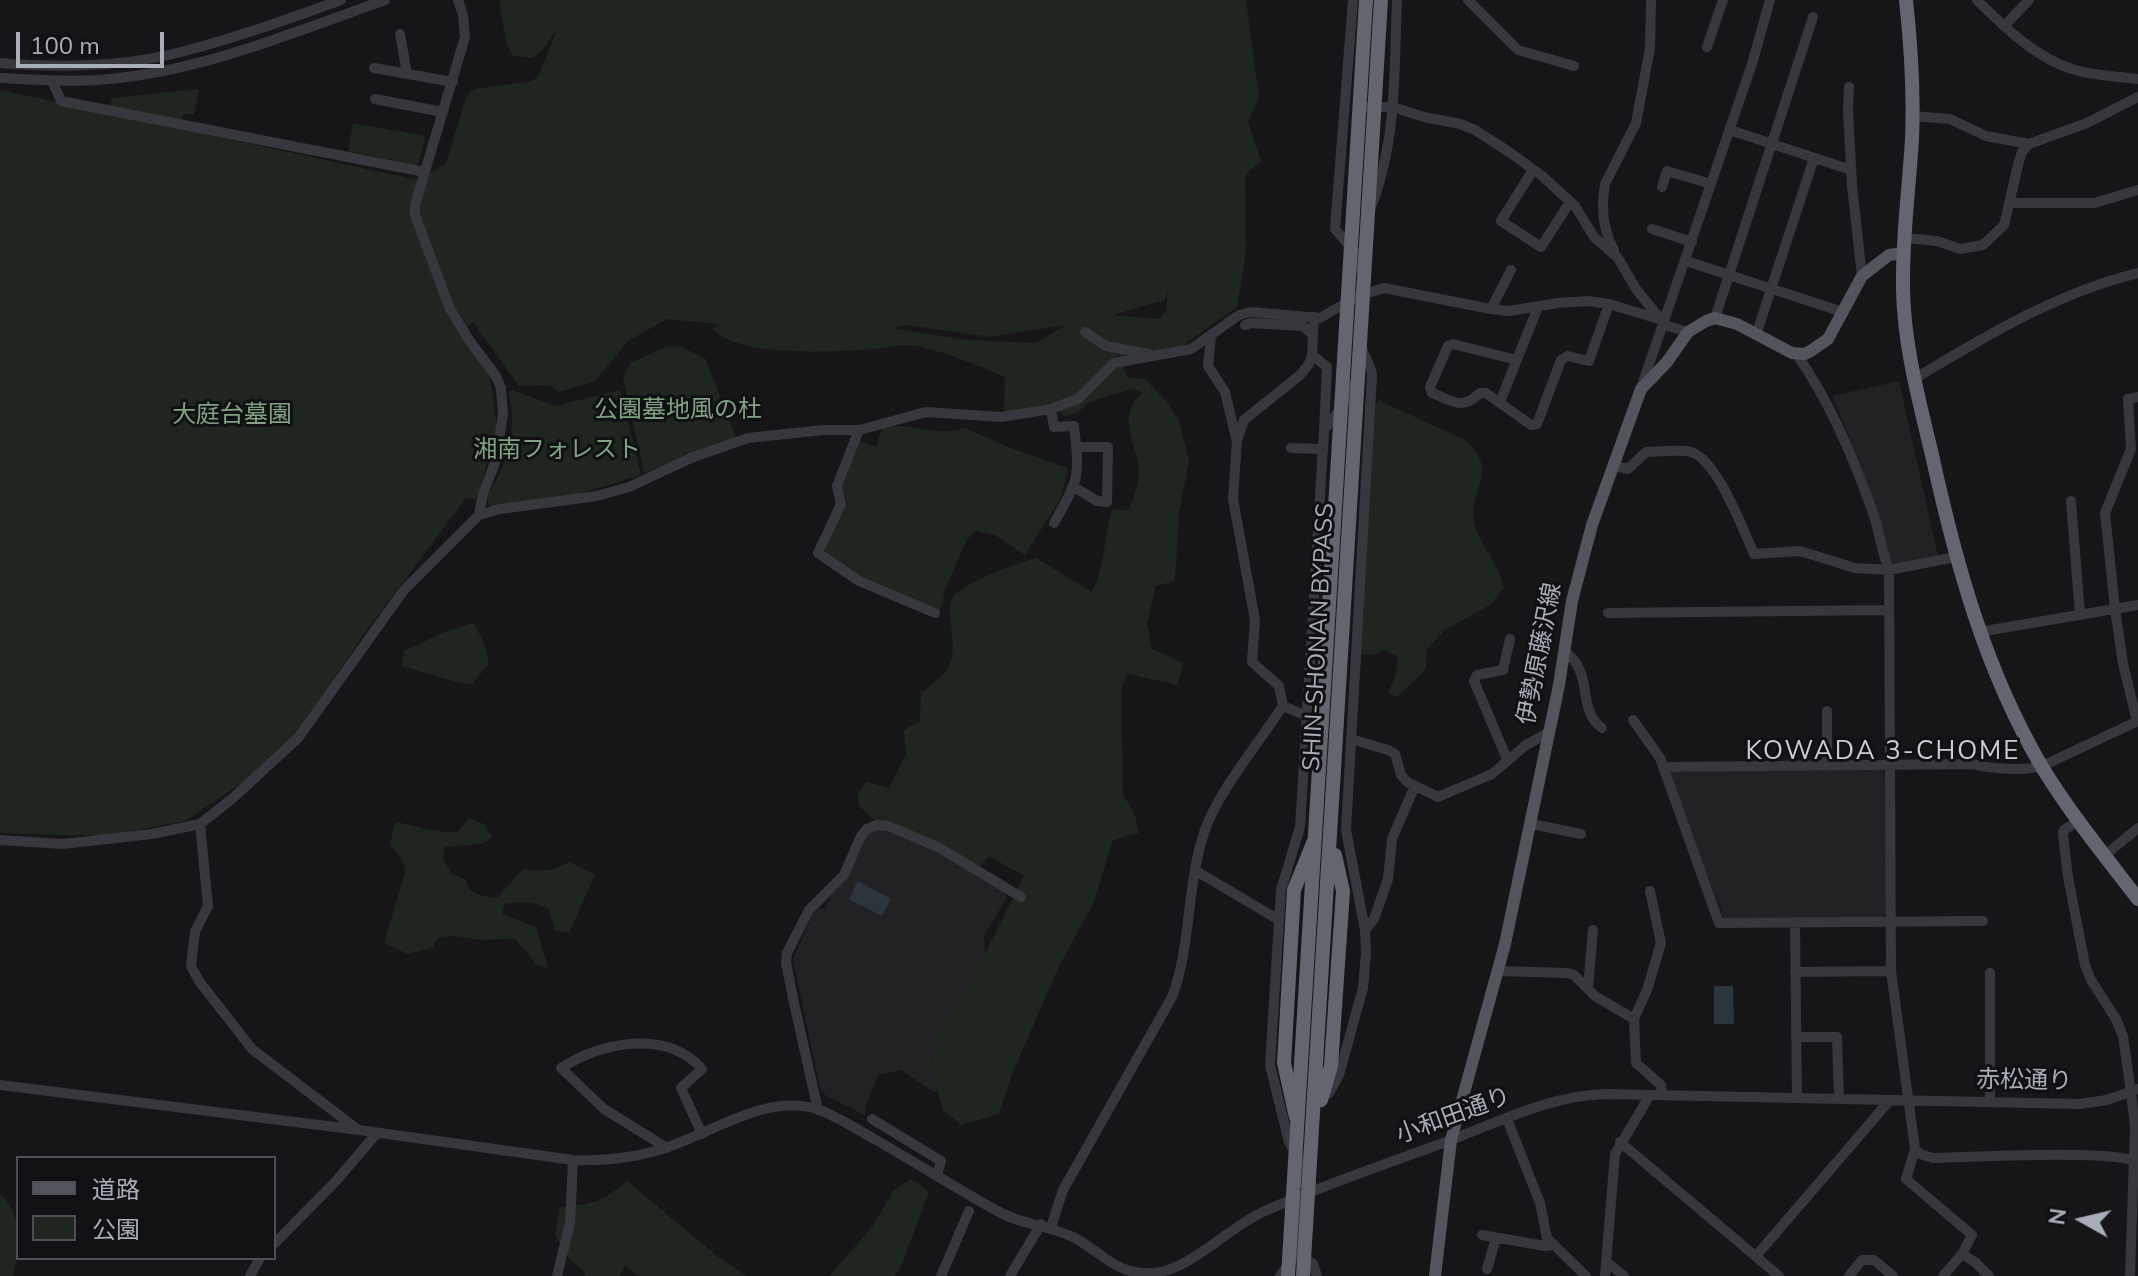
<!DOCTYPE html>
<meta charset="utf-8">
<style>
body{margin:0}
#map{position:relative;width:2138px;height:1276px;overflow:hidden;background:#161618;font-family:"Nunito Sans","Noto Sans JP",sans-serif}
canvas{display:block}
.legend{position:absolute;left:16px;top:1156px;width:260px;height:104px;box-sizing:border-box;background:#111113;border:2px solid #4d4f55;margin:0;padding:10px 14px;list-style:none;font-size:24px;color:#a8adb8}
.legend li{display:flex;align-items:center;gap:16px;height:40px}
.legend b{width:40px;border:2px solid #4d4f55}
.north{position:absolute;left:2042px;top:1180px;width:80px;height:80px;-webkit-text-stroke:6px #111113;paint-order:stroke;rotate:278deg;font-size:22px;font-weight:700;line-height:32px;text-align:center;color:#a8adb8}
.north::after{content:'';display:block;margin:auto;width:28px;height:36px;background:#a8adb8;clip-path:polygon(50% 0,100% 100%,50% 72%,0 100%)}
.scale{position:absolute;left:16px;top:32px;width:148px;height:36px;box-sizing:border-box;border:4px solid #a8adb8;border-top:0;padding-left:10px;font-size:24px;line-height:28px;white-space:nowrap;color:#a8adb8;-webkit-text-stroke:6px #111113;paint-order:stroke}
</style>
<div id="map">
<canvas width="2138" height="1276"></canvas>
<ul class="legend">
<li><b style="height:10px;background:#53555c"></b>道路</li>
<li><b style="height:22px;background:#1e261f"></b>公園</li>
</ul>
<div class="north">N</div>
<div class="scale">100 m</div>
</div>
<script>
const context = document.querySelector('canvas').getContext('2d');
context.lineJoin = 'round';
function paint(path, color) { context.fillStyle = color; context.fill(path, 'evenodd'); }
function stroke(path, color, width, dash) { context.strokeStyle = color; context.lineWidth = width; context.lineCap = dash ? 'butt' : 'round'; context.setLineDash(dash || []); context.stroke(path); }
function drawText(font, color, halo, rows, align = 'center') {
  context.font = font + ' "Nunito Sans","Noto Sans JP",sans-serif'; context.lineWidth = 6; context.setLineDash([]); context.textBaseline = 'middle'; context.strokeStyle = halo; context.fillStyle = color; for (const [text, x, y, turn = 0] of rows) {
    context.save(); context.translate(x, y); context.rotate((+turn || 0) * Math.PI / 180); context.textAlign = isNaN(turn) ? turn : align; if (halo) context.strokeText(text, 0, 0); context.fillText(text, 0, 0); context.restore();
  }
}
const built = new Path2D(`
 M1899,381L1938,556L1891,565L1862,468L1832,396Z
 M1883,770L1885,775L1887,913L1882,917L1724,918L1668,774L1670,772Z
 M877,829L886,830L936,850L1004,891L1007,897L984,936L985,953L975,982L945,1024L932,1058L946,1067L935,1093L901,1070L878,1075L865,1108V1115L826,1096L820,1088L793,960L812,915L818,908L825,909L832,894L845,881L865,836Z`);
const green = new Path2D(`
 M499,0H1246L1259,98L1248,121L1261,161L1245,175L1246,251L1237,307L1182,346L1116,357L1129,378L1145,379L1166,401L1179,421L1189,461L1179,513L1175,581L1156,586L1147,623L1152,649L1183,663L1178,685L1127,674L1121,690L1123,794L1135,816L1139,833L1113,840L1093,904L1059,966L1013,1072L999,1114L961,1125L943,1110L931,1068L940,1026L971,981L1024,876L989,856L972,875L873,819L860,807L857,794L867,782L889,788L906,754L904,730L920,721L921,693C954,668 955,666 951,624C950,617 949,606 952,599C958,584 1019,563 1036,558L1092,592C1105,567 1104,537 1112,509L1128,510C1135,498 1140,479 1138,465C1134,437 1117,416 1142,393L1133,388L1087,403L1078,413L1064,416L1053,403L1004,412L1005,377C982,367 929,345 905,345C895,345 885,348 874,349C835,352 741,358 712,329L721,324L667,319L628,341L595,381L559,392L549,385L519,386L473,322L468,326L490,374L497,428L477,499L466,498L367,630L296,734L253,776L185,821L105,836L0,833V90L418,180L446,164L466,97L474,89L533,81L540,73L557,29L543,50L532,58L513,56L506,42ZM1168,290L1166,311L1159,319L1113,315L1165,300ZM907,325L990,337L1066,325L1036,343L967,340L893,328Z
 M199,89L194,114H183L182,120L110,107L112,98Z
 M353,123L425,136L419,162L416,165L348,151Z
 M668,346L681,347L705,358L736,437L644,473L623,378L630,363Z
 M513,390L555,406L620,390L641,475L575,495L490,508L487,496C506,467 519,427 508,392Z
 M1378,400L1465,440C1500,472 1470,485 1474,521C1475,537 1500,565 1504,588L1490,605L1445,630L1426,650V669L1397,697L1388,693L1396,675L1398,657L1384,650L1373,655L1361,654L1374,406Z
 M893,426C919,426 940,436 965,428L1013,449L1068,468L1061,498L1025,555L995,535L975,531L966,541L943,594L945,599L939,611L859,577L825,552L826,544L847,503L842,487L860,441L876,447L882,429Z
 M474,623L485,645L489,664L472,684C448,682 426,672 402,666L404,651L447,631Z
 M469,818L484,824L492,838L481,844L445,847L443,858L451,873L466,880L469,890L480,895L497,898L523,869C540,873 554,870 570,862L595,875L569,933L555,931L549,909C534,901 521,901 505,904L502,914L536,927L548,968L537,965L515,939C504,938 493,940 483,940C464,939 458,933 438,938L432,948L408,954L384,943L405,873V865L390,844L395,822C417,825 435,834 458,832Z
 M911,1179L929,1192L899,1271L894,1276H829L873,1226L893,1191Z
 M627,1181L717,1256L747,1276H639L625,1265L619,1276H585L584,1271L570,1260L555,1236L560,1207C593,1204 601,1203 627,1181Z
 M0,1194C24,1215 19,1248 13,1276H0Z`);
const water = new Path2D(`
 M858,881L891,899L882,916L849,899Z
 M1714,986H1733L1734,1024H1714Z`);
const minor = new Path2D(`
 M1353,0L1335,229L1360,258V268
 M1468,0L1518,50L1574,66
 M1977,0C2004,27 2037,59 2075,70C2095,76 2117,76 2138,79
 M2004,26L2029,0
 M400,34L407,74
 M1707,47L1723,0
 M0,63C59,68 120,67 177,53C233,39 288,19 341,0
 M374,68L453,82
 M0,78C33,80 65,82 98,80C198,73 292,33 385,0
 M52,81L61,101L425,172
 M1849,87L1848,110L1852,186L1862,276
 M375,99L443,112
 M1369,107H1393L1424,117L1460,124L1475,130L1509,152L1541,175L1575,206L1594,237L1618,258L1636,289L1665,325L1688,332
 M1913,116L1950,119L1986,136L2029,144L2087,123L2138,97
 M1730,130L1851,170
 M1533,170L1501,221L1541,247L1570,202
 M1662,187L1667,171L1711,184
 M2010,203H2094L2138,190
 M1371,207C1397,142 1394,69 1397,0
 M1652,229L1692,242
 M1905,238L1937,241L1960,249L1983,245L2004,225L2019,161L2022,152L2029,144
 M1614,250C1602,229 1601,207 1605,184L1636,123L1650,48L1651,0
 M1686,261L1843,312
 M1491,309L1511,270
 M1715,318L1813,17
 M1245,325L1251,323L1303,326L1313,335
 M1085,332L1106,346L1149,354
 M1756,335L1814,158
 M1211,336L1208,366L1225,392L1236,438
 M1312,355L1327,367L1324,430
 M1797,355C1831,403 1855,461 1874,516C1880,534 1882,553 1889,570L1891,971L1915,1149L1920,1154L1933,1158C1970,1157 2113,1149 2138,1162
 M1517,360L1453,344L1448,346L1430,387L1432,393C1454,401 1461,411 1480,393H1486L1531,425L1537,424L1561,360L1568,356L1589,361L1609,304
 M1914,379C1984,337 2058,292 2138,273
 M1642,385L1752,64L1770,0
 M1500,402L1538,307
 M1051,409L1054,427L1074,426C1080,477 1079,479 1054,523
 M859,430L837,486L841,504L818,553L859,581L935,613
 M1291,448L1323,449
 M1614,466L1628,469L1646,452C1660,452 1678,449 1691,452C1717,459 1743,530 1754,554L1800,551L1855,568L1889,570L1955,557
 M1074,487L1097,501L1107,502L1108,447H1076
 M2071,501L2080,615
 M479,515L500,509L597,496L629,487L691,458L748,438L823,430H859L926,412L1001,417L1051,409L1078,399L1114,363L1191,349L1239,315L1251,312L1320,318L1358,296L1384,288L1491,309L1509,311L1558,303L1588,301L1609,304L1659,319
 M1608,613L1888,610
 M1979,632L2138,605
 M1564,651C1595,672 1576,710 1602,728
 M1283,706L1307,716
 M1827,711V766
 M1633,720L1660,758L1719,923L1983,921
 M2137,721L2123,664L2115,609L2105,513L2131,449L2128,399L2138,397
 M1351,739L1388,750L1395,754L1401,775L1407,782L1438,797L1492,774L1526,745L1548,733
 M1507,759L1474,681L1477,675L1503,670L1510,639
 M1663,767L1973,764C1989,769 2026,771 2042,766L2138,721
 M2078,821L2064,830L2063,834L2068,877L2085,965L2091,980L2116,1019L2123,1036L2129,1078L2135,1126L2130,1276
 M200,824L208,906L195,932L191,966L199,981L252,1049L357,1129
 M1531,824L1581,834
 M0,840L63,844L152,834L200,824L233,798L298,738L404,590L479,515L483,494L496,460L503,414L501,388L496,376L469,340L450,309L415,215V205L465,37L463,15L458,0
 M2104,856L2138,828
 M1196,871L1279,920
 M1650,891L1661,943L1647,990L1634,1019L1636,1063L1661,1085L1662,1095
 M1795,923L1797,1098
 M1365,930L1374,919L1388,879L1392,839L1414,788
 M1498,971L1567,973L1574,975L1595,996L1634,1019
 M1795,972L1891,971
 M1990,973V1102
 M1588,988L1593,930
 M1796,1037H1837L1839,1099
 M0,1085L359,1130L573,1160C606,1161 637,1158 668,1147C715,1131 766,1094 817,1109C837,1116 858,1130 876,1140C918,1164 959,1190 1001,1213C1024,1225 1052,1226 1075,1238C1104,1254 1117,1276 1155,1273C1193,1268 1230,1226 1265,1211C1325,1184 1389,1163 1451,1140C1501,1121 1552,1095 1606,1094L2080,1104L2107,1100L2138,1089
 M1321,1098L1329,1093L1339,1075L1363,988L1366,953L1365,930L1346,830L1372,375C1371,365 1362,353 1362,347
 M818,1110L794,1003L786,963L787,953L809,910L844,875L861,836L867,829L877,825L888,826L938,847L1021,897
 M872,1119L941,1161L937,1175
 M1507,1119L1540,1203L1547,1238L1554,1245
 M1620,1142L1779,1276
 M667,1148L604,1109L561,1068C602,1042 666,1029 702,1069L681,1088L702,1134
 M1915,1149L1906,1179L1972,1235L1962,1254L1943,1276
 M1302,1183L1301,1162L1289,1142L1270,1065L1281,890L1300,827L1324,430L1353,392V384
 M1051,1227L1063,1190L1172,997C1192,944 1186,884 1205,830C1218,792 1260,741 1283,706L1279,686L1252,662L1255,620L1233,499L1237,440L1244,420L1300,375L1309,364L1312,355L1314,317
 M1482,1235L1545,1246L1554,1245L1586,1276
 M274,1244L336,1181L377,1133
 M1962,1254L1976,1263L1989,1276
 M1756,1256L1890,1100
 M1302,1257L1313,1264L1317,1276
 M1607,1262L1624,1276
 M1487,1269L1496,1238
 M250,1276L260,1258
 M557,1276L570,1223L573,1160
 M941,1276L969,1211
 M1010,1276L1041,1224
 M1280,1276L1295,1255L1301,1205
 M1605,1276L1615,1154L1650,1095
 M1849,1276L1862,1260H1874L1893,1276`);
const major = new Path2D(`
 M1435,1276L1451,1140L1505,944L1559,685L1572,601L1592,525L1641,389L1667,362L1688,332L1706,321L1715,318L1737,324L1792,353L1805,354L1812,350L1828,339L1862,276L1889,255L1903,253`);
const highway = new Path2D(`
 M1906,0C1911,46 1914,92 1912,139C1909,189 1902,239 1903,289C1904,346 1919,400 1932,455C1956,564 1985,670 2042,767C2070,813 2105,856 2138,899
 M1296,1117L1284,1063L1294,890L1313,843`);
const highwayBridge = new Path2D(`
 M1321,1100L1331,1066L1343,891L1335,855
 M1288,1276L1366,0
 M1303,1276L1381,0`);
const parkNames = [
 ["公園墓地風の杜",678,411],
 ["大庭台墓園",232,416],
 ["湘南フォレスト",557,451]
];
const streetNames = [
 ["SHIN-SHONAN BYPASS",1320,637,-87],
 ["伊勢原藤沢線",1541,654,-79],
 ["赤松通り",2024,1082,1],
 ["小和田通り",1454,1117,-20]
];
const neighbourhoodNames = [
 ["KOWADA 3-CHOME",1883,753]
];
paint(built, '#222225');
paint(green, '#1e261f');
paint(water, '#2c353c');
stroke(minor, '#37383d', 10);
stroke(major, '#53555c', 12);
stroke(highway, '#63666e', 14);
stroke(highwayBridge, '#63666e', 14);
drawText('24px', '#7fa381', '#111113', parkNames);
drawText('24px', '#a8adb8', '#111113', streetNames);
context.letterSpacing = '2px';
drawText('26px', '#c9ccd4', '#111113', neighbourhoodNames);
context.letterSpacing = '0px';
</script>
